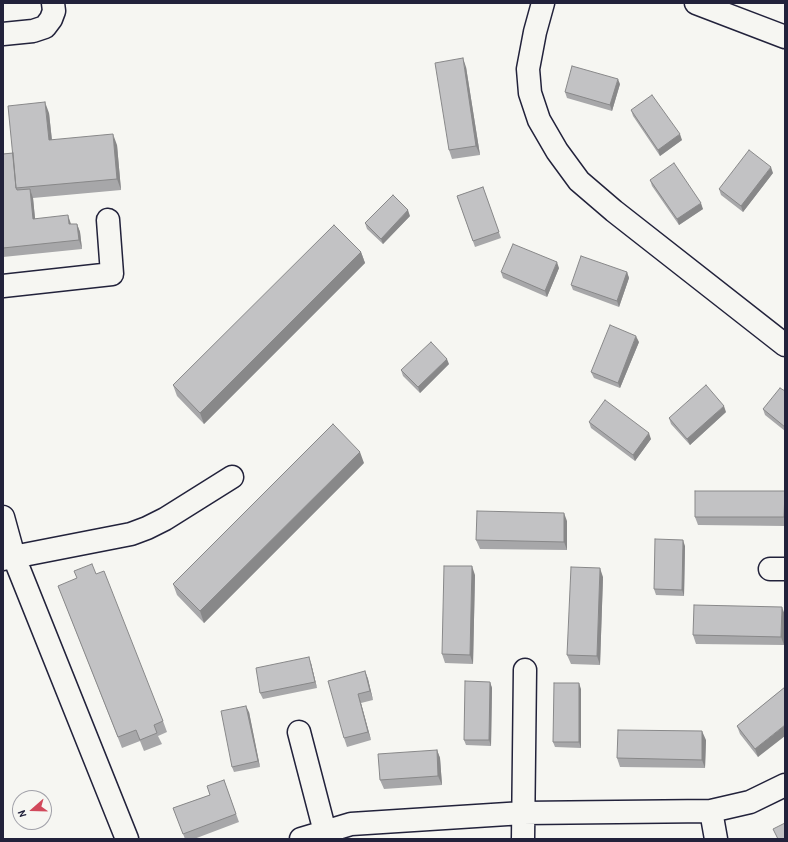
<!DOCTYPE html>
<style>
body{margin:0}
#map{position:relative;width:788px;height:842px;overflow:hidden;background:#f6f6f2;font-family:"Patrick Hand",sans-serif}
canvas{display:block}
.frame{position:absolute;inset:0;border:4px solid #22223b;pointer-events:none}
.north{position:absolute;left:12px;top:790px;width:40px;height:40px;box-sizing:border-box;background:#f6f6f2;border:1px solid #a1a1a9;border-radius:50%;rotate:250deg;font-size:11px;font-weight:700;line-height:16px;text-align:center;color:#22223b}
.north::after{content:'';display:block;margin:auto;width:14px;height:18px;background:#d1495b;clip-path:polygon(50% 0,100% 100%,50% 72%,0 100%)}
</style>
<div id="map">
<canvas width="788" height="842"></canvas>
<div class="frame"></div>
<div class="north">N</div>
</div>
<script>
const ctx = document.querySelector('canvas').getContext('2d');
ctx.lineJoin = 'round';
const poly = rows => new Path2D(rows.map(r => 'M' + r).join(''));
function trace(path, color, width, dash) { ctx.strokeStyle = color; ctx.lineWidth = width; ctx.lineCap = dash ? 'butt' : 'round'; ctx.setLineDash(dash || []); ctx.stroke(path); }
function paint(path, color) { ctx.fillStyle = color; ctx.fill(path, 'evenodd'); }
const minor = poly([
 [543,3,535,32,528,69,530,93,539,120,557,151,579,181,614,211,785,345],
 [3,34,33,31,45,27,51,19,54,11,53,3],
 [3,286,112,274,108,220],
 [3,517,14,557,127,839],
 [3,559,131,534,147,528,165,519,232,477],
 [770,569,785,569],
 [299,732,325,832],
 [711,811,716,839],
 [301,839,351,824,523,813,711,811,750,802,785,785],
 [523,839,525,670]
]);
const major = poly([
 [696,3,785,37]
]);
trace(minor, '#22223b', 25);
trace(major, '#22223b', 25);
trace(minor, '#f6f6f2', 22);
trace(major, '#f6f6f2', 22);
paint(poly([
 [466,67,480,155,452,159,449,150],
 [620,84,612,111,567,98,565,92],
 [631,110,682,140,660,156,633,116],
 [49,113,52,140,117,145,121,190,33,198,35,219,71,224,77,224,80,232,82,249,3,257,3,154,13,153],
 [773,173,743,212,721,195,719,189],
 [650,180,703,209,679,225,652,186],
 [483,187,501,238,475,247,457,196],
 [410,216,383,244,367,229,365,223],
 [361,252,365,263,204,424,177,396,173,385],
 [559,268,547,297,503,278,501,272],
 [627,272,629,278,619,307,573,290,571,285],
 [639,342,620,388,594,378,591,372],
 [449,364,420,393,403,376,401,370],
 [785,391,785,431,765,415,763,409],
 [726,412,690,445,671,424,669,418],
 [589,422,651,439,635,461,591,428],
 [364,463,204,623,177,595,173,584],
 [785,492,785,526,698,525,695,517],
 [567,521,567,550,480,549,476,540],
 [685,546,684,596,656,595,654,589],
 [96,574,163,721,167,732,158,736,162,744,144,751,140,741,122,748,58,586],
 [475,575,473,664,445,663,442,654],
 [603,577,600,665,571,664,567,655],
 [785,615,784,645,696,644,693,635],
 [311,663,317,688,263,699,260,693],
 [365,671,368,679,373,700,361,703,371,740,347,747,344,738],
 [490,682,492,688,491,746,466,745,464,740],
 [785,687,758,757,740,734,737,726],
 [581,689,581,748,555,747,553,742],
 [249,712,260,767,234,772,232,767],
 [706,740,705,768,620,767,617,758],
 [437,750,440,758,442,785,384,789,380,780],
 [224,780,239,822,194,839,185,839,173,808,210,795]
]), '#a7a7a9');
paint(poly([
 [463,58,466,67,480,155,476,146],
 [618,79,620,84,612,111,610,105],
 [45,102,49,113,53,151,49,140],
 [113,134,117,145,121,190,117,179],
 [680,134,682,140,660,156,658,150],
 [771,167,773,173,743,212,741,206],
 [30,189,33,198,36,228,33,219],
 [701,203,703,209,679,225,677,219],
 [408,210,410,216,383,244,381,239],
 [68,215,71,224,72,233,69,224],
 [77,224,80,232,82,249,79,240],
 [361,252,365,263,204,424,200,413],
 [557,262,559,268,547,297,545,291],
 [627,272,629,278,619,307,617,301],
 [636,336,639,342,620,388,618,383],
 [447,359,449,364,420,393,418,387],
 [724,406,726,412,690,445,687,439],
 [649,433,651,439,635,461,633,455],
 [360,452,364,463,204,623,200,611],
 [564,513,567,521,567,550,564,542],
 [683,540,685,546,684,596,682,590],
 [472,566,475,575,473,664,470,655],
 [600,568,603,577,600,665,597,656],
 [782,607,785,615,784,645,781,637],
 [309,657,311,663,317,688,315,682],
 [365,671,368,679,373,700,370,691],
 [490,682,492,688,491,746,489,740],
 [579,683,581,689,581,748,579,742],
 [358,694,361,703,371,740,368,732],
 [246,706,249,712,260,767,258,761],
 [785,725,785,736,758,757,755,749],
 [702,731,706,740,705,768,702,760],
 [437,750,440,758,442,785,438,776]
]), '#888889');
const building = poly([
 [463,58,476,146,449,150,435,63,463,58],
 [572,66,618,79,610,105,565,92,572,66],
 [652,95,680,134,658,150,631,110,652,95],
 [45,102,49,140,113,134,117,179,16,188,8,106,45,102],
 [749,150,771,167,741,206,719,189,749,150],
 [13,153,16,188,17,190,30,189,33,219,68,215,69,224,77,224,79,240,3,248,3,154,13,153],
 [674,163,701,203,677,219,650,180,674,163],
 [483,187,499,232,473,241,457,196,483,187],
 [393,195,408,210,381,239,365,223,393,195],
 [334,225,361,252,200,413,173,385,334,225],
 [513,244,557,262,545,291,501,272,513,244],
 [581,256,627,272,617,301,571,285,581,256],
 [610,325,636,336,618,383,591,372,610,325],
 [431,342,447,359,418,387,401,370,431,342],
 [706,385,724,406,687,439,669,418,706,385],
 [780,388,785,391,785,427,763,409,780,388],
 [605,400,649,433,633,455,589,422,605,400],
 [333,424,360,452,200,611,173,584,333,424],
 [695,491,785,491,784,517,695,517,695,491],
 [477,511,564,513,564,542,476,540,477,511],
 [655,539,683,540,682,590,654,589,655,539],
 [92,564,96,574,104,571,163,721,154,725,157,733,140,740,136,730,118,737,58,586,77,578,74,571,92,564],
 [444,566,472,566,470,655,442,654,444,566],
 [571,567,600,568,597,656,567,655,571,567],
 [694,605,782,607,781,637,693,635,694,605],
 [309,657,315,682,260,693,256,668,309,657],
 [365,671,370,691,358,694,368,732,344,738,328,681,365,671],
 [465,681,490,682,489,740,464,740,465,681],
 [554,683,579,683,579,742,553,742,554,683],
 [785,687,785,725,755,749,737,726,785,687],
 [246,706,258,761,232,767,221,711,246,706],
 [618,730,702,731,702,760,617,758,618,730],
 [437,750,438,776,380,780,378,754,437,750],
 [224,780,236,814,183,834,173,808,210,795,207,786,224,780],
 [785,823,785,839,778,839,773,829,785,823]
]);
paint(building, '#c2c2c4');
trace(building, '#888889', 1);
</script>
